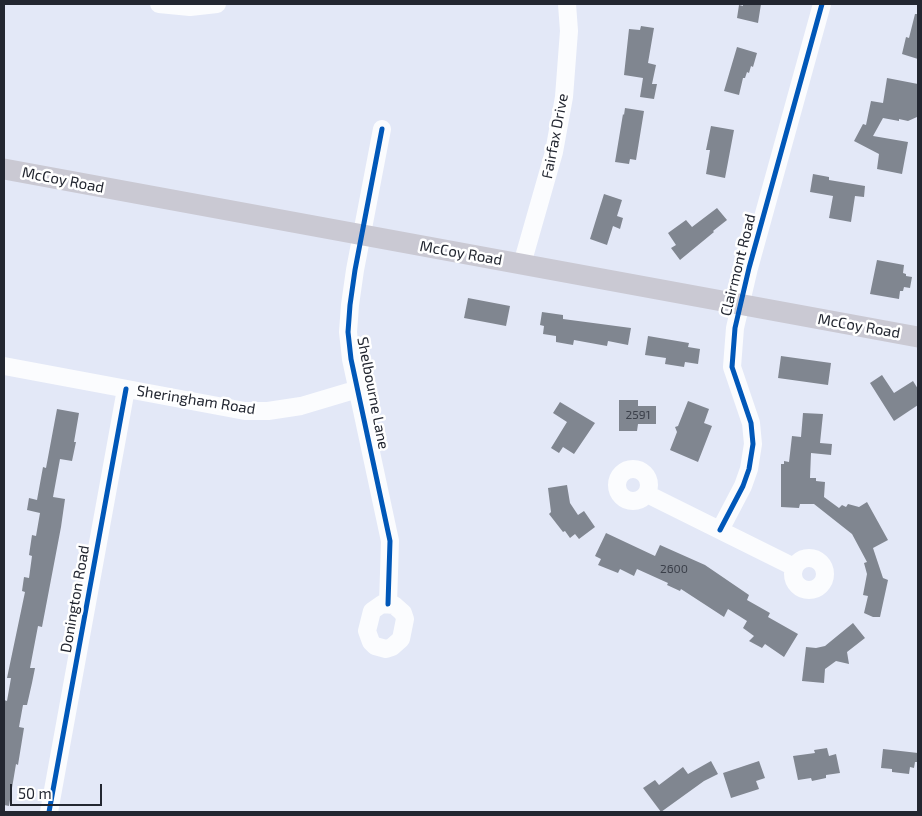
<!DOCTYPE html>
<style>
body{margin:0}
#map{position:relative;width:922px;height:816px;overflow:hidden;background:#e3e8f7;font-family:"Exo 2",sans-serif}
canvas{display:block}
.frame{position:absolute;inset:0;border:5px solid #232731;pointer-events:none}
.scale{position:absolute;left:10px;top:784px;width:92px;height:22px;box-sizing:border-box;border:2px solid #232731;border-top:0;padding-left:6px;font-size:15px;line-height:18px;white-space:nowrap;color:#232731;-webkit-text-stroke:4px #fff;paint-order:stroke}
</style>
<div id="map">
<canvas width="922" height="816"></canvas>
<div class="frame"></div>
<div class="scale">50 m</div>
</div>
<script>
const ctx = document.querySelector('canvas').getContext('2d');
ctx.lineJoin = 'round';
function paint(path, color) { ctx.fillStyle = color; ctx.fill(path, 'evenodd'); }
const poly = rows => new Path2D(rows.map(r => 'M' + r).join(''));
function trace(path, color, width, dash) { ctx.strokeStyle = color; ctx.lineWidth = width; ctx.lineCap = dash ? 'butt' : 'round'; ctx.setLineDash(dash || []); ctx.stroke(path); }
function drawText(font, color, halo, rows, align = 'center') {
  ctx.font = font + ' "Exo 2",sans-serif'; ctx.lineWidth = 5; ctx.setLineDash([]); ctx.textBaseline = 'middle'; ctx.strokeStyle = halo; ctx.fillStyle = color; for (const [text, x, y, turn = 0] of rows) {
    ctx.save(); ctx.translate(x, y); ctx.rotate((+turn || 0) * Math.PI / 180); ctx.textAlign = isNaN(turn) ? turn : align; if (halo) ctx.strokeText(text, 0, 0); ctx.fillText(text, 0, 0); ctx.restore();
  }
}
paint(poly([
 [743,4,761,4,758,23,737,18,739,5,743,6],
 [915,14,918,14,918,59,902,54,906,37,909,38],
 [641,26,654,28,648,63,656,65,652,84,657,84,654,99,640,97,643,78,624,75,629,29,640,30],
 [737,47,757,53,753,67,751,66,749,73,747,72,745,78,743,78,739,95,724,91],
 [887,78,918,84,917,117,908,121,899,119,899,121,883,118,873,136,908,142,902,174,877,169,879,154,854,141,863,124,866,125,871,101,883,103],
 [625,108,644,111,636,160,630,159,629,164,615,162,623,114,624,115],
 [711,126,734,130,725,178,706,174,710,150,706,150],
 [813,174,829,177,829,180,865,186,864,197,855,196,851,222,829,218,833,196,810,192],
 [604,194,622,200,617,216,623,218,620,229,613,226,607,245,590,239],
 [717,208,727,220,713,231,714,232,680,260,671,248,676,245,668,233,686,220,692,227],
 [877,260,904,265,903,273,906,274,906,276,912,277,910,288,904,287,903,291,900,291,899,299,870,294],
 [468,298,510,306,506,326,464,318],
 [542,312,563,315,563,319,631,328,628,345,608,341,607,346,574,340,573,345,556,342,556,336,543,334,544,326,540,325],
 [648,336,689,343,688,347,700,349,698,364,685,362,684,367,665,364,666,358,645,355],
 [781,356,831,363,828,385,778,378],
 [882,375,894,393,913,381,918,389,918,405,894,421,870,383],
 [619,400,638,400,638,406,656,406,656,424,638,424,637,431,619,431],
 [688,401,709,409,704,423,712,426,698,462,670,450,677,432,675,427,678,426],
 [560,402,595,423,574,454,563,447,559,453,551,448,567,422,553,413],
 [57,409,79,413,74,442,76,442,72,461,60,459,53,497,65,499,61,527,42,627,38,626,30,668,35,668,32,683,27,705,23,705,19,727,24,728,18,765,16,764,9,806,4,805,4,700,7,701,11,678,7,678,25,592,22,591,24,577,29,578,32,556,29,555,32,535,36,536,40,513,27,510,29,498,37,500,43,467,46,468],
 [803,413,823,414,820,443,832,444,831,455,811,453,810,478,816,478,816,481,825,482,824,497,839,508,842,505,846,507,848,504,859,507,867,502,888,540,873,548,883,578,888,580,880,617,873,617,864,613,868,596,863,595,867,574,864,563,867,562,852,534,814,504,800,504,799,508,781,507,781,464,784,464,784,461,789,462,792,436,801,437],
 [567,485,570,503,578,515,584,511,595,527,579,539,575,534,570,538,565,531,563,532,549,514,551,512,548,488],
 [606,533,655,556,660,545,705,565,749,595,747,600,770,613,768,617,798,634,784,657,765,644,762,648,749,641,754,636,743,628,747,621,728,609,724,617,681,589,680,591,667,585,668,583,637,569,634,576,620,569,618,573,598,565,601,559,595,556],
 [853,623,865,638,847,652,849,664,836,661,825,669,824,683,802,681,806,647,816,648,825,646],
 [827,748,829,756,836,754,840,773,826,775,826,778,812,781,811,778,798,780,793,756,815,753,814,750],
 [883,749,918,753,918,762,915,762,914,768,910,767,909,774,892,772,892,769,881,768],
 [711,761,718,774,704,781,661,812,643,788,655,780,659,785,683,767,688,774],
 [759,761,765,778,756,781,759,789,731,798,723,773]
]), '#808690');
trace(poly([
 [159,4,190,7,217,4],
 [382,129,355,270,350,305,348,332,351,359,390,541,388,604],
 [522,264,554,152,564,97,569,31,567,4],
 [4,366,245,411,268,411,301,406,358,389],
 '617 485a16 16 0 1 1 32 0a16 16 0 1 1-32 0Z',
 [647,494,794,567],
 [720,530,743,486,749,469,753,444,751,423,732,367,735,328,749,268,822,4],
 '793 574a16 16 0 1 1 32 0a16 16 0 1 1-32 0Z',
 [382,604,394,605,403,613,405,619,401,639,392,647,386,649,375,646,371,642,367,631,372,611,382,604],
 [49,812,126,389]
]), '#fbfcfe', 18);
trace(poly([
 [4,169,918,337]
]), '#cac9d3', 21);
trace(poly([
 [382,129,355,270,350,305,348,332,351,359,390,541,388,604],
 [720,530,743,486,749,469,753,444,751,423,732,367,735,328,749,268,822,4],
 [49,812,126,389]
]), '#0057b8', 5);
drawText('12px', '#3a3f49', null, [
 ["2591",638,415],
 ["2600",674,569]
]);
drawText('15px', '#232731', '#fff', [
 ["Fairfax Drive",555,136,-79],
 ["McCoy Road",63,180,11],
 ["McCoy Road",461,253,10],
 ["Clairmont Road",738,265,-76],
 ["McCoy Road",859,326,10],
 ["Shelbourne Lane",373,393,79],
 ["Sheringham Road",196,400,9],
 ["Donington Road",75,599,-80]
]);
</script>
